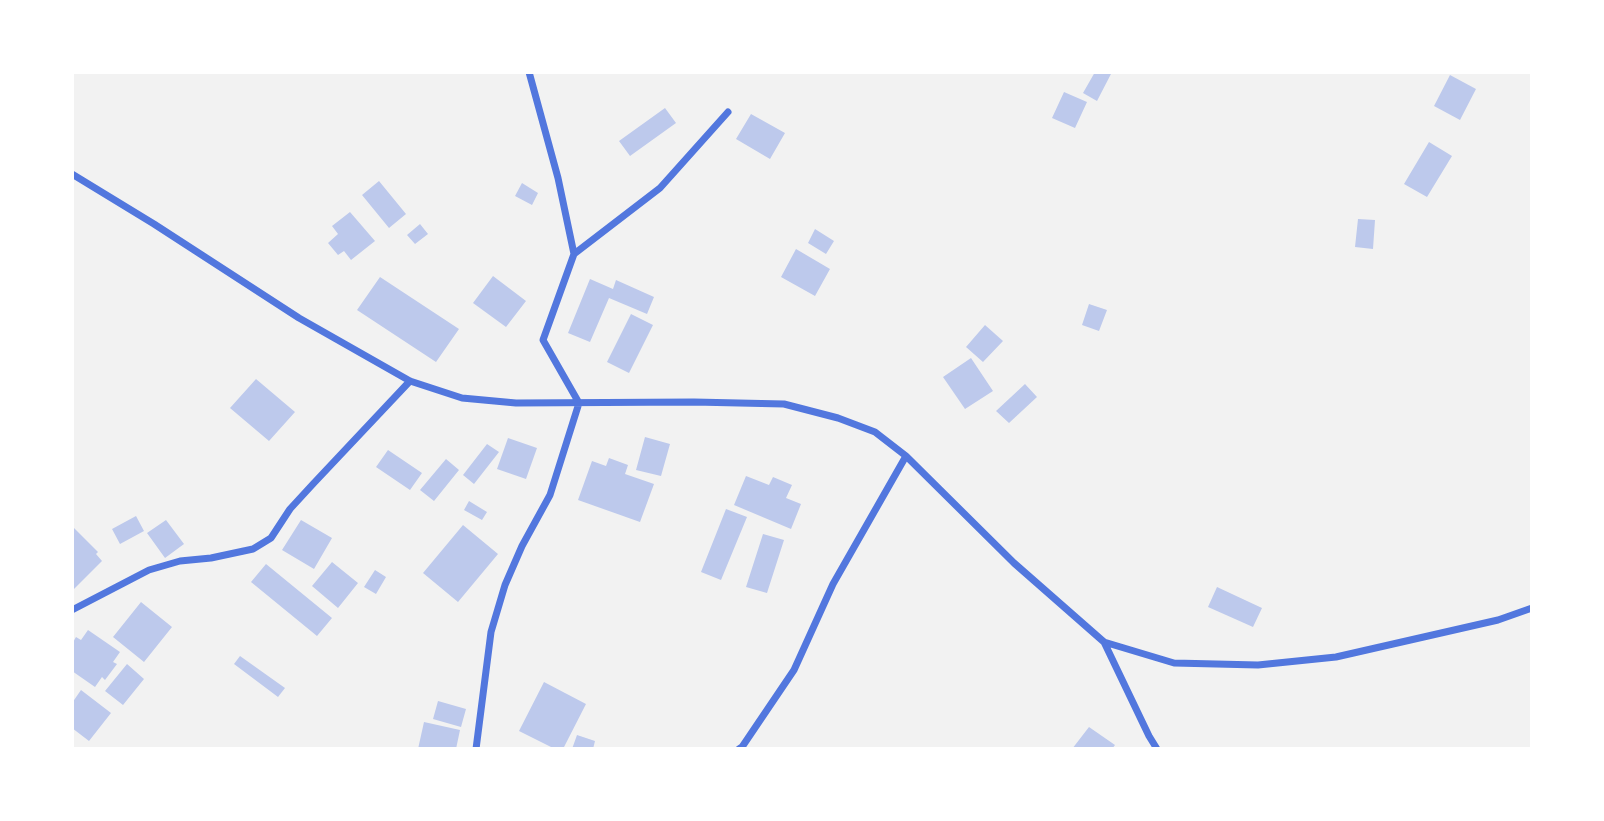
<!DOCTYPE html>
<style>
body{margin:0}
#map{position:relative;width:1604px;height:821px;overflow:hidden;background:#f2f2f2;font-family:"PT Sans Narrow",sans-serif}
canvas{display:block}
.frame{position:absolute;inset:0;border:74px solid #fff;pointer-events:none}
</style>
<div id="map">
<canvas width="1604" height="821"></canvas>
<div class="frame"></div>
</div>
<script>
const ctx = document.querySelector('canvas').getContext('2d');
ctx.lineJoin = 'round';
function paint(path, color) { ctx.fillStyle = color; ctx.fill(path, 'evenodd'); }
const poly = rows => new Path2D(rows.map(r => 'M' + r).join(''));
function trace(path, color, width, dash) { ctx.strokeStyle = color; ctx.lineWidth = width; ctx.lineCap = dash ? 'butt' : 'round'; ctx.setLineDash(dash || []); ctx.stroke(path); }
paint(poly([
 [1095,72,1112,72,1097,101,1083,93],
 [1450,75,1476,89,1460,120,1434,106],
 [1064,92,1087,102,1075,128,1052,118],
 [665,108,676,123,630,156,619,141],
 [751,114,785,133,770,159,736,139],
 [1429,142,1452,156,1427,197,1404,184],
 [379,181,406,214,389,228,362,195],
 [522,183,538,193,532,205,515,196],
 [350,212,375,241,351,260,344,251,338,255,328,243,338,234,332,226],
 [1358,219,1375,220,1373,249,1355,247],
 [420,224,428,234,415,244,407,235],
 [815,229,834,241,826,254,808,243],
 [796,249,830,269,815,296,781,277],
 [493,276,526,301,506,327,473,303],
 [380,277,459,329,436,362,357,310],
 [590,279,613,289,616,280,654,297,647,314,609,298,590,342,568,333],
 [1089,304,1107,310,1099,331,1082,325],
 [631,314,653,325,629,373,607,362],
 [985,325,1003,341,983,362,966,347],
 [971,358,993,391,965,409,943,377],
 [256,379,295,412,269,441,230,408],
 [1025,384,1037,397,1009,423,996,411],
 [645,437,670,444,661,476,636,470],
 [508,438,537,448,526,479,497,469],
 [487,444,499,452,474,484,463,475],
 [388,450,422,473,410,490,376,467],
 [609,458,628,465,625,474,654,484,640,522,578,500,592,461,606,466],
 [446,459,459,470,434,501,420,490],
 [746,476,769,485,773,477,792,485,786,498,801,504,791,529,734,505],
 [469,501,487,512,482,520,464,510],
 [726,509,747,517,721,580,701,572],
 [136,516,144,531,120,544,112,529],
 [166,520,184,544,165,558,147,533],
 [301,520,332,538,314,569,282,550],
 [463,525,498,554,458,602,423,573],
 [72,526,98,552,96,554,102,561,72,591],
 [763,534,784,540,767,593,746,587],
 [332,562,358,583,338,608,312,586],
 [266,564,332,618,317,636,251,582],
 [375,570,386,577,376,594,364,587],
 [1217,587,1262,608,1253,627,1208,607],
 [141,602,172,627,144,662,113,637],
 [88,630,120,652,113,662,117,664,105,680,102,677,95,687,72,671,72,644,76,637,81,640],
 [240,656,285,688,278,697,234,664],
 [127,664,144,679,123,705,105,691],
 [544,682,586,704,563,749,555,749,519,731],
 [81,690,111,713,89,741,72,728,72,703],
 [438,701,466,709,461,727,433,719],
 [424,722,460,730,456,749,418,749],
 [1089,727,1115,745,1112,749,1072,749],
 [577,735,595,741,593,749,572,749]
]), '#bdc9ec');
trace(poly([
 [72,174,154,224,299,318,410,381,462,398,516,403,694,402,784,404,838,418,875,432,906,456,1014,563,1104,642,1174,663,1258,665,1336,657,1498,620,1532,608],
 [574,254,660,188,728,112],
 [72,610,149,570,180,561,211,558,253,549,271,538,290,509,313,484,410,381],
 [1104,642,1149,736,1157,749],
 [476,749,491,632,505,585,522,546,550,495,579,403,543,340,574,254,558,178,529,72],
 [739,749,742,747,794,670,833,584,906,456]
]), '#5277de', 7);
</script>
